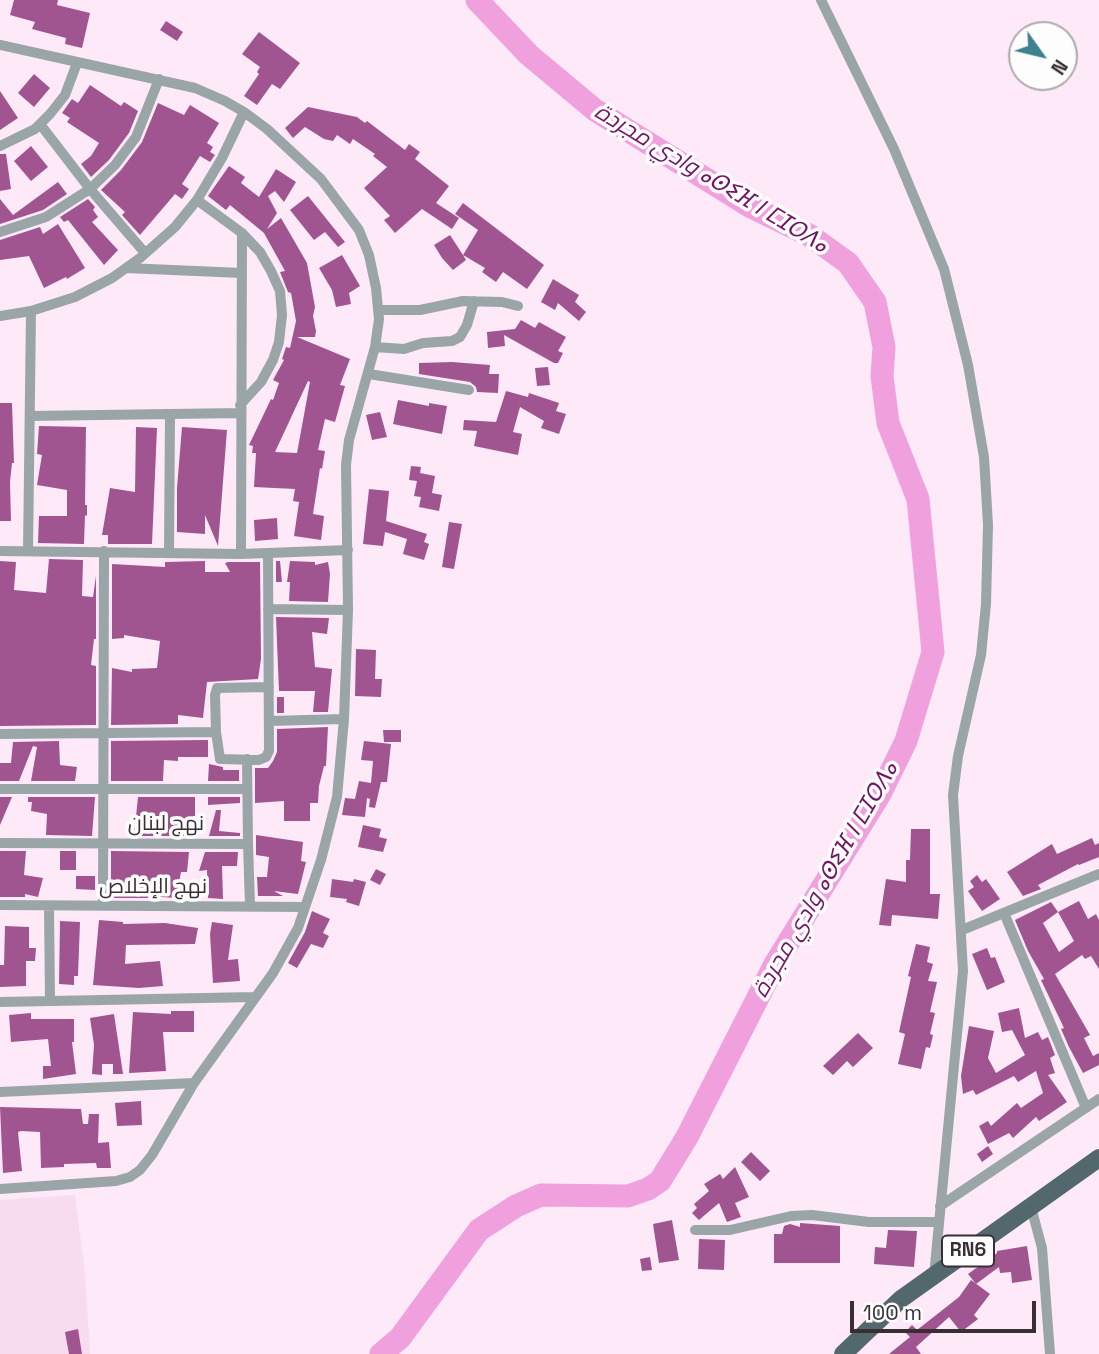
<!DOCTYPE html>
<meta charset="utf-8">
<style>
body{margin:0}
#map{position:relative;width:1099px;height:1354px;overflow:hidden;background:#fee9f8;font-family:"Space Grotesk",sans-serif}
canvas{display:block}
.north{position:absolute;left:1008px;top:21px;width:70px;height:70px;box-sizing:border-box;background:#fdfdfd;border:2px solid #aeabad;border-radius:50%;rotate:124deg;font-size:19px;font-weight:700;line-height:28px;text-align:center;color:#382f35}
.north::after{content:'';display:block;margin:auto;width:24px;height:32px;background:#3d838f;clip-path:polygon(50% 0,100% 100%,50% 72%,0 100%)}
.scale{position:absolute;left:850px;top:1301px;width:186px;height:32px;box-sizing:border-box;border:4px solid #382f35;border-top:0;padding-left:9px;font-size:21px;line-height:24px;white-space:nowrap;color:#382f35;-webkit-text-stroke:5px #fdfdfd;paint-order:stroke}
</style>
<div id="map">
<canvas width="1099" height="1354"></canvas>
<div class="north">N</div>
<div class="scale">100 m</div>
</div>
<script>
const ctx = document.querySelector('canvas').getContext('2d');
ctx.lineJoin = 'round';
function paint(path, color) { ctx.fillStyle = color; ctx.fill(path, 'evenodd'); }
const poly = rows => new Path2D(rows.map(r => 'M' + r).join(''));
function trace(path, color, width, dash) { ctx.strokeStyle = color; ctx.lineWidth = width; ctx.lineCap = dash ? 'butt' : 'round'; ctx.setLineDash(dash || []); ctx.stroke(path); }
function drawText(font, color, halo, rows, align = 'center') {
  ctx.font = font + ' "Space Grotesk",Cairo,"Noto Sans Tifinagh",sans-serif'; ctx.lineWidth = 7; ctx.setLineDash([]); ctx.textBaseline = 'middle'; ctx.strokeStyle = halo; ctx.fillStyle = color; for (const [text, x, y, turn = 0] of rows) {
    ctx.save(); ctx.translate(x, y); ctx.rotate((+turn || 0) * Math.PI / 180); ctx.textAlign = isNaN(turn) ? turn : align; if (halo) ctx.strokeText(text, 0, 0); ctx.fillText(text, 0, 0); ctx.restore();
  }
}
paint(poly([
 [75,1195,85,1274,90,1354,0,1354,0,1200]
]), '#f7dbef');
trace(poly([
 [381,1354,400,1338,479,1230,516,1206,541,1195,628,1196,648,1189,660,1181,687,1137,775,964,880,794,906,741,933,652,918,499,888,423,882,376,884,347,875,302,848,263,809,235,751,207,595,110,529,55,477,0]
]), '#f1a0de', 23);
paint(poly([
 [14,0,58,0,57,5,90,13,82,48,65,44,66,38,32,29,35,22,10,15],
 [166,21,183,32,177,41,160,30],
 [259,32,300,63,280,89,272,84,257,105,244,96,259,74,257,72,260,67,242,54],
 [34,74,50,88,34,107,18,93],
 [90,85,121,106,124,102,138,111,129,133,109,160,91,177,81,164,91,156,99,143,67,122,70,118,62,113,72,99,78,103],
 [0,91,18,118,0,130],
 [158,103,184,115,190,105,219,123,207,143,213,147,210,152,215,155,210,162,200,156,182,184,189,189,182,199,175,194,140,235,122,215,125,212,101,190,121,170,142,142],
 [308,107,357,117,365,123,367,121,405,150,409,144,420,152,415,159,449,186,436,203,459,218,452,229,422,209,395,233,384,220,390,216,364,188,387,167,373,156,375,154,353,139,350,144,337,135,333,141,324,139,305,127,293,138,285,128],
 [31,146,48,167,31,181,14,161],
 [0,154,6,154,11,189,0,191],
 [229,166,245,177,241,183,259,197,276,169,296,182,284,202,275,191,268,196,277,213,267,229,281,218,307,263,315,307,313,316,316,331,315,337,297,337,350,359,340,385,345,386,335,422,325,419,318,450,325,451,322,469,320,468,313,514,324,516,321,540,294,536,299,502,293,501,295,489,254,487,256,453,252,453,253,446,249,445,271,399,273,400,279,383,273,380,284,360,282,359,286,347,290,348,296,321,291,293,288,292,280,272,285,271,264,233,230,205,226,210,208,196],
 [308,381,310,382,297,453,275,452],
 [58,182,67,194,43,210,0,224,0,199,13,215],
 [308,196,345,242,338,247,325,232,314,240,290,210],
 [88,199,95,207,93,210,98,217,92,222,118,250,104,265,68,220,64,222,60,217],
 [463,203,544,265,527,289,503,272,496,282,482,272,485,268,463,255,466,260,453,270,442,258,434,245,450,235,463,255,478,230,455,214],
 [58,224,85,268,67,279,66,277,44,288,29,256,0,260,0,240,40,227,43,234],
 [342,255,360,286,349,293,351,304,336,307,332,290,319,268],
 [553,279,579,295,575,302,586,312,579,321,558,303,555,310,541,302],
 [521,320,535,328,539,322,566,337,558,351,563,353,558,363,554,363,504,335,505,346,488,348,487,332,515,329],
 [452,362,490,365,489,374,499,374,498,393,477,392,476,387,470,382,419,374,419,363],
 [548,367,550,385,537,386,535,368],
 [506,391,528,397,529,393,559,403,556,411,566,414,559,434,541,428,544,421,520,407,513,432,522,434,518,455,474,446,477,431,463,430,464,420,496,422],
 [398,400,429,406,429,403,447,406,442,434,393,424],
 [0,403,12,403,14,463,12,463,10,482,11,521,0,521],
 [380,412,387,437,372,440,366,415],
 [39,426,86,427,85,505,87,505,87,516,85,515,84,544,38,543,39,516,67,516,67,490,37,485,42,455,37,454],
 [136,427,157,428,152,544,108,544,108,535,102,535,110,488,135,492],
 [182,427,227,430,218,546,205,515,205,534,177,532,177,488],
 [411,466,421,467,420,473,435,476,432,493,442,495,439,511,419,507,421,497,414,496,417,481,409,480],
 [369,489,389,491,386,521,427,534,424,542,429,544,424,560,403,554,407,539,385,532,383,546,363,544],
 [277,518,278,539,255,541,254,520],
 [449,522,462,524,454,569,442,567],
 [49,559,83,560,82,596,93,597,96,576,96,639,94,639,91,665,96,666,96,725,0,726,0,561,16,562,14,590,46,593],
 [205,561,205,572,230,572,225,563,228,562,260,562,261,659,258,679,207,682,203,718,178,715,178,724,111,725,112,668,132,672,132,669,157,668,160,641,124,635,124,638,112,639,112,564,165,567,165,562],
 [276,561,280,561,282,582,276,582],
 [290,561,315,562,315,565,328,562,330,574,328,602,289,601,290,582,287,582],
 [276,617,329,618,327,634,312,632,315,667,332,669,328,712,313,712,315,691,279,691],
 [356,649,376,650,375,679,382,679,381,697,355,696],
 [277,697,284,697,284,713,277,713],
 [328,727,326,766,324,766,319,786,318,803,310,803,310,821,284,821,284,801,255,803,255,768,268,768,273,761,277,752,277,729],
 [383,730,401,730,401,742,384,742],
 [208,740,208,757,178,757,178,761,164,760,163,781,111,781,111,741],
 [59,741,60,765,77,767,75,781,31,781,37,747,33,746,19,781,0,781,0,763,11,763,13,742],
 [364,741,391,744,387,782,381,782,375,808,369,807,370,799,367,798,365,817,342,815,345,798,355,799,359,781,371,783,373,761,361,760],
 [209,764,223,767,223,770,239,770,239,781,208,781],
 [0,797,12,797,0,825],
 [28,797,95,797,92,836,46,835,47,814,31,811,32,802,28,802],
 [138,797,195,797,195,816,193,816,191,836,134,836],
 [208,797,240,797,240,803,208,805],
 [216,810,221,810,219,831,240,833,240,836,209,836],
 [363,825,381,829,379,837,387,839,383,852,358,847],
 [911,829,930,829,930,894,940,894,938,919,892,915,891,926,879,925,886,879,906,882,906,860,910,860],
 [256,835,303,842,301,861,306,862,298,894,274,891,283,896,258,896,257,877,267,877,269,857,256,855],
 [1092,838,1095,845,1099,843,1099,857,1079,865,1078,864,1038,885,1041,889,1023,896,1007,872,1052,844,1057,854],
 [0,851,26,851,24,875,43,878,38,897,25,894,25,897,0,897],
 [60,851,76,851,76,870,60,870],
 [111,851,189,852,187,872,181,872,176,898,148,896,148,898,111,898],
 [205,852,238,852,237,866,222,866,223,899,208,898,207,870,199,871],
 [376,869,386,874,380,885,370,880],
 [977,875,982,882,986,879,1000,899,982,911,968,891,974,887,970,881],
 [76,876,95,876,95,890,76,889],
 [332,879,353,882,354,879,366,882,359,906,346,902,347,899,330,897],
 [1079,901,1088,919,1096,914,1099,920,1099,969,1091,956,1085,959,1082,955,1055,974,1090,1035,1084,1038,1093,1056,1099,1053,1099,1065,1083,1073,1069,1047,1061,1029,1064,1028,1041,980,1044,979,1028,951,1015,920,1051,902,1058,912,1043,923,1059,952,1074,941,1058,912],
 [312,911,330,919,323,933,329,936,323,948,311,944,297,968,288,963,305,932],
 [99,920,123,922,123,924,165,923,198,928,195,944,126,945,125,964,160,961,163,986,139,988,93,985],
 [60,921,80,922,78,976,74,976,74,985,59,984],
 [212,922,233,925,228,960,238,959,240,981,213,983,210,934],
 [5,926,29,927,29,948,36,948,35,961,26,961,26,986,0,987,0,965,4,965],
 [916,944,930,947,927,962,933,964,928,981,937,982,930,1012,935,1013,930,1034,933,1035,930,1048,926,1047,921,1069,898,1064,905,1034,899,1032,911,977,908,976],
 [987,948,991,958,995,957,1005,982,987,990,972,954],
 [1019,1008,1025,1038,1038,1032,1042,1040,1048,1037,1055,1055,1050,1058,1055,1073,1048,1075,1067,1102,1039,1121,1036,1117,1013,1138,1009,1133,988,1144,979,1126,988,1121,991,1126,1017,1103,1021,1108,1043,1093,1036,1071,1018,1082,1014,1076,976,1095,973,1090,963,1094,961,1076,969,1026,994,1031,988,1058,996,1073,1025,1055,1012,1030,1002,1032,998,1013],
 [171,1011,194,1011,194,1032,163,1032,166,1071,129,1073,133,1012,171,1014],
 [31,1013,31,1019,74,1019,74,1042,72,1042,76,1074,43,1079,43,1066,51,1066,48,1039,11,1042,9,1015],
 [114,1014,123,1074,113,1074,113,1064,102,1064,102,1075,92,1074,94,1045,90,1018],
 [858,1033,873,1048,853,1067,847,1061,833,1075,823,1066],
 [141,1101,142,1125,117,1126,115,1103],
 [0,1107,81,1109,83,1124,88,1124,89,1114,99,1114,98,1143,109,1142,111,1168,97,1168,96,1163,64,1164,64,1167,41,1168,40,1132,21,1131,18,1132,22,1171,3,1173],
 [988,1146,993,1154,982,1162,977,1154],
 [751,1152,770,1171,760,1181,741,1162],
 [735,1167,749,1197,735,1203,741,1217,727,1222,719,1203,699,1220,692,1213,697,1208,694,1204,709,1191,704,1184,720,1174,723,1179],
 [672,1220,679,1260,659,1263,653,1224],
 [800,1223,840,1226,840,1263,774,1263,774,1234,782,1234,784,1226,790,1224,800,1227],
 [888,1230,917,1231,914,1267,874,1264,875,1247,886,1248],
 [699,1239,725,1240,724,1270,698,1269],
 [1027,1246,1032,1280,1012,1283,1011,1272,1000,1273,999,1267,976,1284,968,1274,997,1253,997,1251],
 [650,1257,652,1270,642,1271,640,1259],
 [971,1280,990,1294,974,1315,978,1319,961,1332,949,1317,916,1347,921,1354,889,1354,910,1337,905,1332,912,1325,917,1330,959,1297],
 [78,1329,82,1354,69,1354,65,1332]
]), '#a05590');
trace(poly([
 [821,0,894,149,944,269,968,365,984,457,988,525,986,604,981,655,958,756,953,795,963,971,934,1276],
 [0,45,195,88,225,101,244,112,267,129,321,179,359,230,369,255,376,288,379,319,375,347,349,440,346,465,348,610,344,719,337,797,321,860,298,928,273,973,194,1083,152,1155,140,1170,130,1177,116,1181,0,1189],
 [40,124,90,189,145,253],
 [0,146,35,129,50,114,65,95,77,63],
 [197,200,242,233,260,252,271,271,280,291,282,315,279,342,273,360,261,382,240,405],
 [0,232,46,217,90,189,115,165,136,137,159,79],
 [126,268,242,273],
 [378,310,420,310,463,301,502,302,518,306],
 [0,316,31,311,75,297,112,278,140,258,175,227,197,200,222,158,244,112],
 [375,347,404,349,423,343,452,341,460,337,467,325,474,301],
 [369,374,469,390],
 [30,416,240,413],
 [0,551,241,554,348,550],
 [28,551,31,311],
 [169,552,170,414],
 [268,553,269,751,266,757,259,760,220,759,216,732,215,695,217,688,269,687],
 [241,554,242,233],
 [268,609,348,610],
 [269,721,344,719],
 [0,734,216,732],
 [0,789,247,789],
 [0,843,248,844,247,759],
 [248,844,250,906],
 [0,905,305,907],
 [103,905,104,551],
 [49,906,50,1001],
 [1004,913,1086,1108],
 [962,930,1099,874],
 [0,1002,255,997],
 [0,1092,194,1083],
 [940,1206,1099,1099],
 [1031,1207,1042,1248,1050,1354],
 [695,1230,730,1230,791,1216,812,1215,869,1222,939,1222]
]), '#99a5a7', 10);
trace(poly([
 [843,1354,901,1299,1099,1158]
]), '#52686c', 18);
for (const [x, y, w] of [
 [968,1251,52]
]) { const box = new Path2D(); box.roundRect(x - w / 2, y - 15.5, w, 31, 5); ctx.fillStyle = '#fdfdfd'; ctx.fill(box); trace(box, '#382f35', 2); }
drawText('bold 19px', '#382f35', null, [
 ["RN6",968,1251]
]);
drawText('21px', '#382f35', '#fdfdfd', [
 ["نهج لبنان",166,824],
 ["نهج الإخلاص",153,887]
]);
drawText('italic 23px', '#731464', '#fdfdfd', [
 ["وادي مجردة ⴰⵙⵉⴼ ⵏ ⵎⵊⵔⴷⴰ",711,179,31],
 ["وادي مجردة ⴰⵙⵉⴼ ⵏ ⵎⵊⵔⴷⴰ",826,880,-60]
]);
</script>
